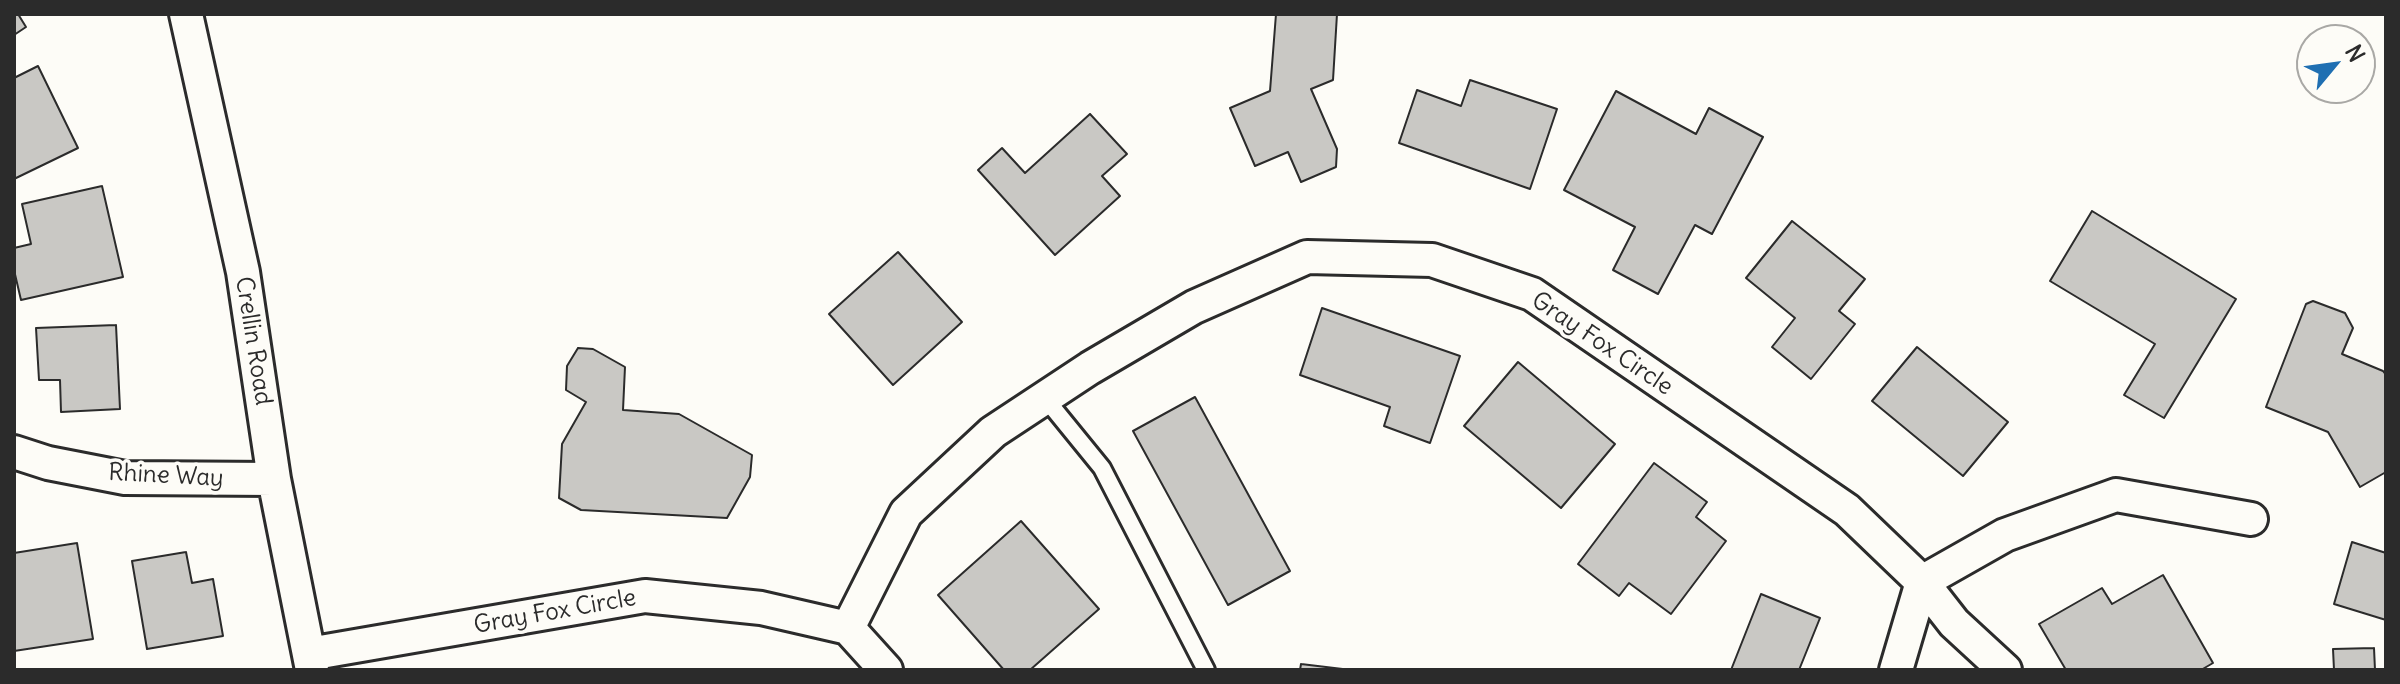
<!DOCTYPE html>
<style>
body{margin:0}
#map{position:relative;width:2400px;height:684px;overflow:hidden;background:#fdfcf7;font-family:Delius,sans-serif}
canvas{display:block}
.frame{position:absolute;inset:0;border:16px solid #2b2b2b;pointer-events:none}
.north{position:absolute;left:2296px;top:24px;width:80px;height:80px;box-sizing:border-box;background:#fdfcf7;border:2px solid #a9a8a5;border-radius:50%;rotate:61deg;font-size:22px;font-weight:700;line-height:32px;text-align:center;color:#2b2b2b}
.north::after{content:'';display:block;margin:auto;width:28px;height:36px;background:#1f6fb2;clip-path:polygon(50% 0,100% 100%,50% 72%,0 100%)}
</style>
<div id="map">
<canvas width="2400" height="684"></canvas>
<div class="frame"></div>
<div class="north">N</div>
</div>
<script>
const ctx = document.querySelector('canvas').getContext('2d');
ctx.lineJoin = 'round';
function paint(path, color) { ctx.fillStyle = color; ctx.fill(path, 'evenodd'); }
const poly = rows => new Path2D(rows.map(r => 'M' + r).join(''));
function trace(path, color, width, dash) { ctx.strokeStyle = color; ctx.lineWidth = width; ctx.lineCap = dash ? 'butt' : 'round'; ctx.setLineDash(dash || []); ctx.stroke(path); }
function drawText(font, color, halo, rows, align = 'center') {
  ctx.font = font + ' Delius,sans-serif'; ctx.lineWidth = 7; ctx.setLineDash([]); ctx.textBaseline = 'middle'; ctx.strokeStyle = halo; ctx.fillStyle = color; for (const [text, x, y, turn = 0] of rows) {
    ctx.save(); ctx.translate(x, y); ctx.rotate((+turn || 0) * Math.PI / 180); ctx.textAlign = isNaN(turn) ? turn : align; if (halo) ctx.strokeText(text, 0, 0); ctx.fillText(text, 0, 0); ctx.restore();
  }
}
const building = poly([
 [14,14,18,14,26,27,14,35,14,14],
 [1276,14,1337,14,1333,80,1311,89,1337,149,1336,167,1301,182,1288,152,1255,166,1230,108,1270,91,1276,14],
 [38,66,78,148,14,179,14,78,38,66],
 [1470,80,1557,109,1530,189,1399,143,1417,90,1461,106,1470,80],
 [1616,91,1696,134,1709,108,1763,137,1712,234,1695,225,1658,294,1613,270,1635,227,1564,190,1616,91],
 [1090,114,1127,154,1102,176,1120,196,1055,255,978,170,1002,148,1025,173,1090,114],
 [102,186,123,277,21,300,14,270,14,248,31,244,22,204,102,186],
 [2092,211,2236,299,2164,418,2124,395,2155,344,2050,281,2092,211],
 [1792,221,1865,279,1839,311,1855,324,1811,379,1772,347,1795,318,1746,278,1792,221],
 [898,252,962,322,893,385,829,314,898,252],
 [2313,301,2345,313,2353,328,2342,354,2383,371,2386,375,2386,472,2360,487,2328,432,2266,407,2306,304,2313,301],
 [1322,308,1460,356,1430,443,1384,426,1390,407,1300,375,1322,308],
 [116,325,120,409,61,412,60,380,39,380,36,328,116,325],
 [1917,347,2008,422,1963,476,1872,401,1917,347],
 [578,348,593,349,625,367,623,410,679,414,752,455,750,477,727,518,581,510,559,498,562,444,586,402,566,390,567,366,578,348],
 [1518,362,1615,444,1561,508,1464,426,1518,362],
 [1195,397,1290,571,1228,605,1133,431,1195,397],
 [1654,463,1707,502,1696,517,1726,541,1671,614,1629,583,1619,596,1578,564,1654,463],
 [1021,521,1099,609,1030,670,1004,670,938,595,1021,521],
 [2352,542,2386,553,2386,620,2334,604,2352,542],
 [77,543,93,639,14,651,14,553,77,543],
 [186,552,192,583,213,579,223,636,147,649,132,561,186,552],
 [2163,575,2213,663,2201,670,2066,670,2039,624,2102,588,2112,604,2163,575],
 [1761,594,1820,618,1799,670,1731,670,1761,594],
 [2374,648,2375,670,2334,670,2333,649,2374,648],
 [1301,664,1351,670,1300,670,1301,664]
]);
paint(building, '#c9c8c4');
trace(building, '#2b2b2b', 2);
const lane = poly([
 [1045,398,1102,468,1206,670]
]);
const street = poly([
 [186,14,243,272,274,479,312,670],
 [14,452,48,463,125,478,274,479],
 [848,628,906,513,993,432,1090,368,1194,307,1307,257,1432,260,1532,294,1847,510,1922,582,1896,670],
 [309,654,645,596,761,608,848,628,886,670],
 [2005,670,1954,623,1922,582,2005,535,2116,495,2251,519]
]);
trace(lane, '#2b2b2b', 22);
trace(street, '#2b2b2b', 38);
trace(lane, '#fdfcf7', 16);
trace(street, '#fdfcf7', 32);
drawText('24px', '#2b2b2b', '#fdfcf7', [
 ["Crellin Road",253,341,81],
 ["Gray Fox Circle",1602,344,34],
 ["Rhine Way",166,476,3],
 ["Gray Fox Circle",555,612,-10]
]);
</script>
